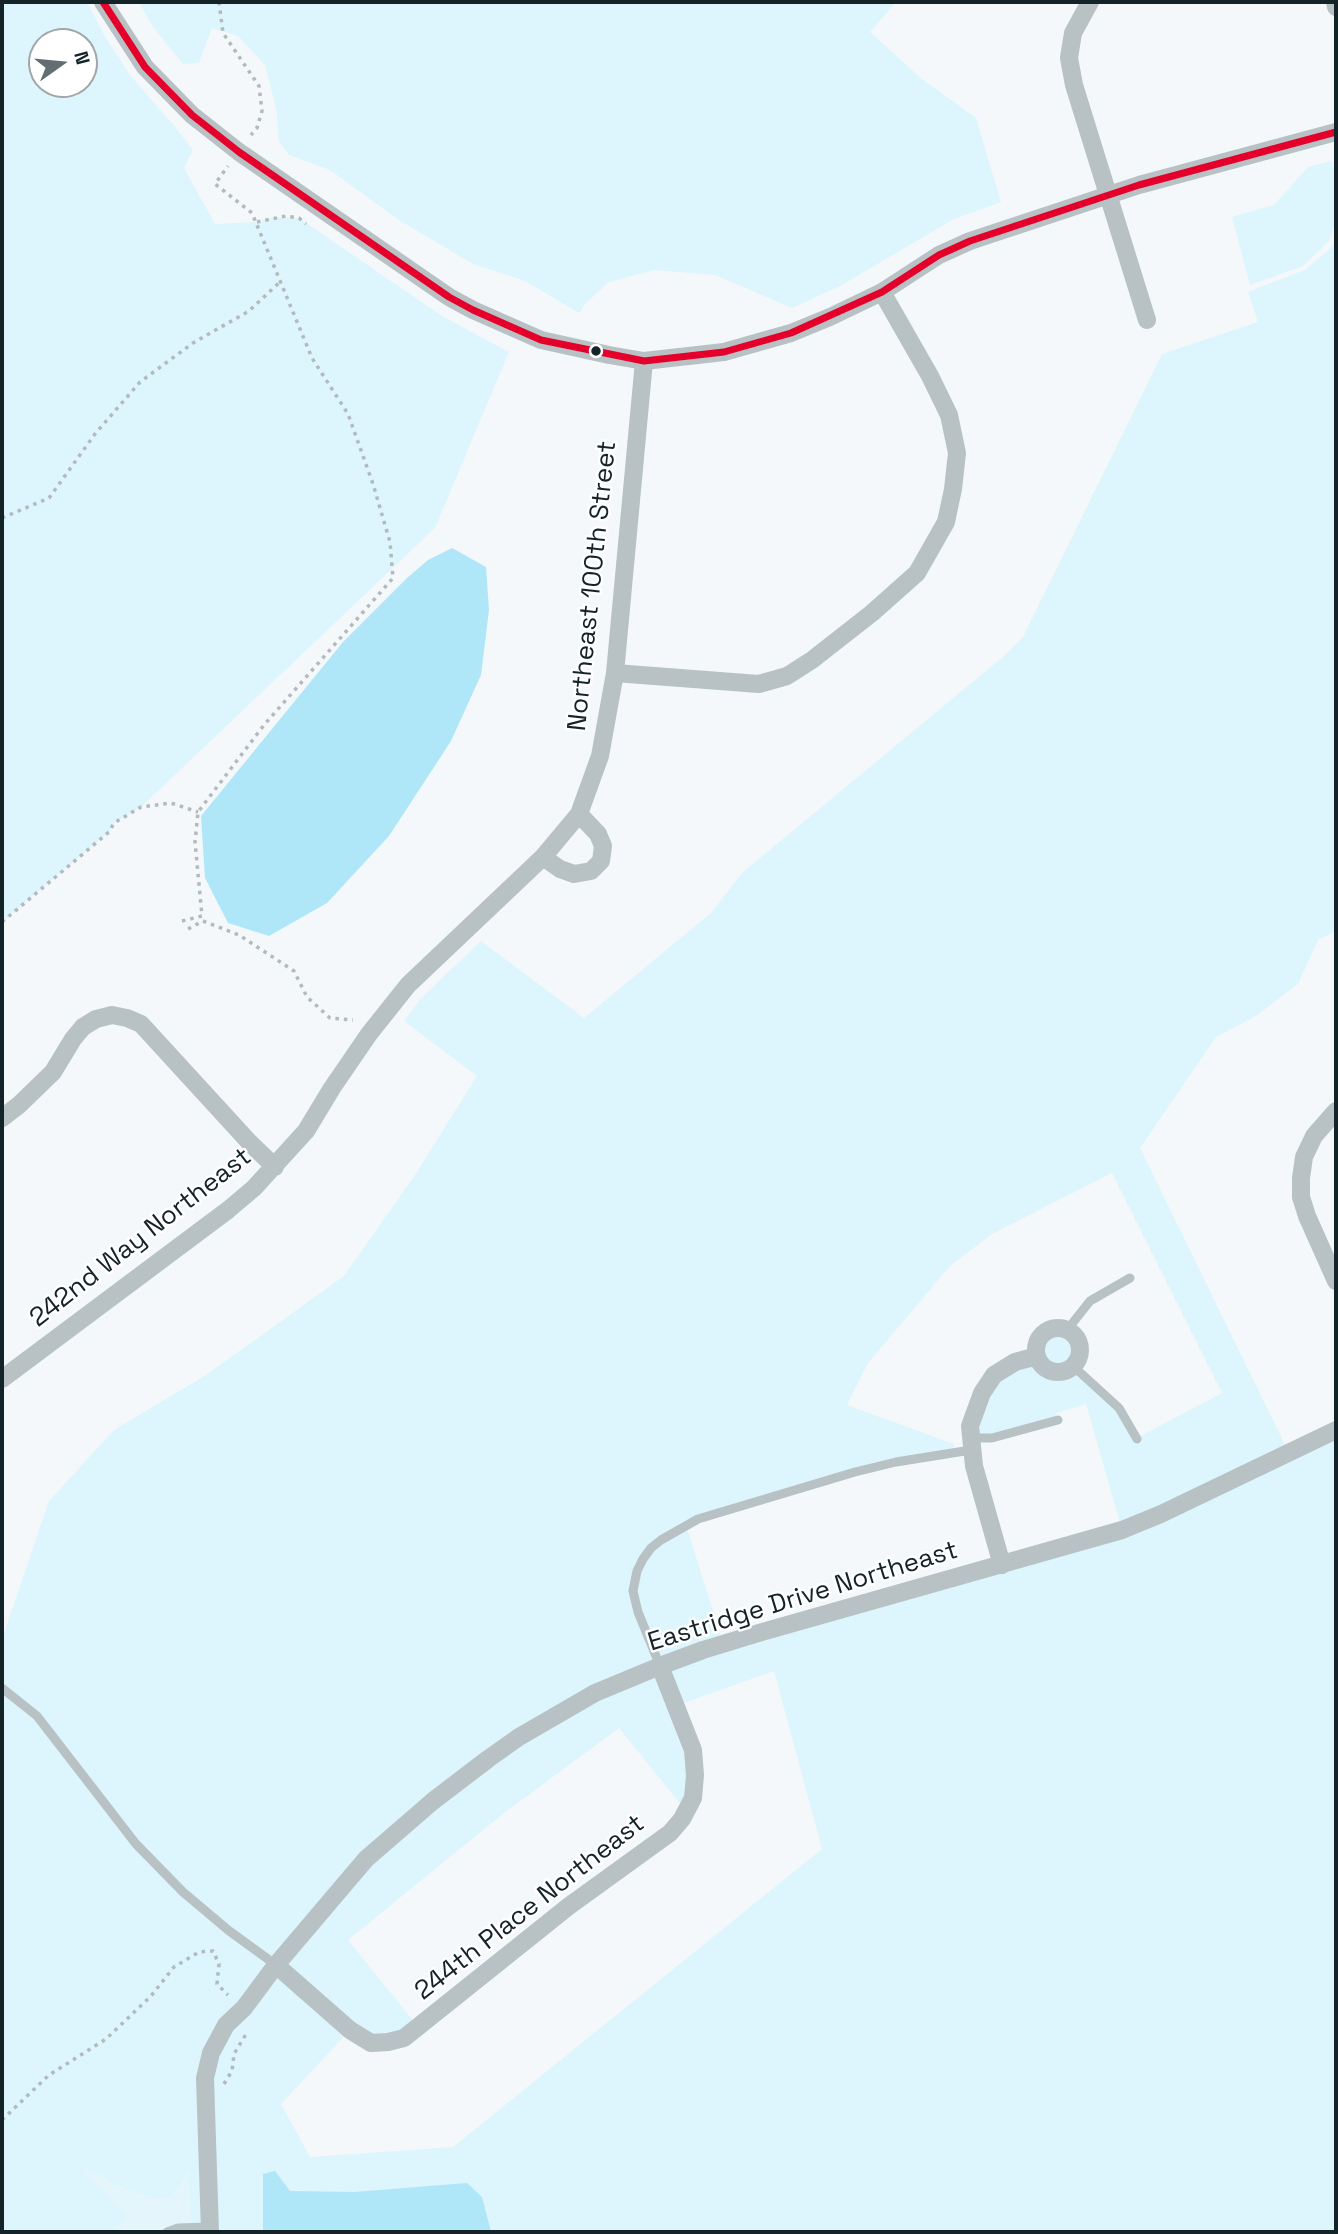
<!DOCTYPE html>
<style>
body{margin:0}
#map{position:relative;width:1338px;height:2234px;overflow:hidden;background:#f4f8fa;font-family:"Space Grotesk",sans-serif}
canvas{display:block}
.frame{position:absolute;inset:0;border:4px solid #142327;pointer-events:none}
.north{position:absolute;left:28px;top:28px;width:70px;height:70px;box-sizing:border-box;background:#fff;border:2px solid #a1a7a9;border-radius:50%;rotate:75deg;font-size:19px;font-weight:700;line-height:28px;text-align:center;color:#142327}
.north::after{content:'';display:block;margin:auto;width:24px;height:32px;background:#626e71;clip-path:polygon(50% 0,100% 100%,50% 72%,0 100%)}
</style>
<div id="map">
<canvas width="1338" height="2234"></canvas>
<div class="frame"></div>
<div class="north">N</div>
</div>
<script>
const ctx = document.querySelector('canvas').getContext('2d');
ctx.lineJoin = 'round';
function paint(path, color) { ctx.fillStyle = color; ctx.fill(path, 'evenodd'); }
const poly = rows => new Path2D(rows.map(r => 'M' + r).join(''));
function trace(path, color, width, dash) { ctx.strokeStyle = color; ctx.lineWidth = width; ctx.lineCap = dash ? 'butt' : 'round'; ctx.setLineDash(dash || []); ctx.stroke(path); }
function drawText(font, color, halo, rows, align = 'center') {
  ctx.font = font + ' "Space Grotesk",sans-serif'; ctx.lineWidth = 5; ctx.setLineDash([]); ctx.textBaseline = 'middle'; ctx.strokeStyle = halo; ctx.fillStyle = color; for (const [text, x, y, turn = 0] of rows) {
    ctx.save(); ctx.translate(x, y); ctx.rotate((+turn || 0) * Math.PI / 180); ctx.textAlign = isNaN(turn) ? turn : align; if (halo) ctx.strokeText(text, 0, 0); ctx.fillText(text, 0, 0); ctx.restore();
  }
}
paint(poly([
 [189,2170,192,2232,2,2232,82,2171,98,2174,114,2185,144,2196,157,2199,171,2197,181,2185]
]), '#e4f6fc');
paint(poly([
 [2,2,87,2,104,35,130,75,176,128,193,150,184,168,215,224,257,222,274,217,299,218,442,316,509,352,435,528,141,807,114,823,109,832,2,922],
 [42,42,84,42,84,84,42,84],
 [139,2,896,2,870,32,922,79,976,118,1001,202,954,219,840,286,792,308,715,275,654,270,609,282,586,303,579,313,525,281,473,264,399,220,330,170,289,155,279,141,276,108,265,65,238,36,212,28,199,63,183,64,152,26],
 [1332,161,1336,178,1336,220,1329,241,1303,266,1250,285,1232,217,1274,205,1308,167],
 [1336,238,1336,931,1318,940,1298,984,1256,1016,1216,1037,1140,1148,1289,1453,1336,1430,1336,2232,192,2232,188,2171,181,2185,171,2197,157,2199,144,2196,114,2185,98,2174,83,2172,127,2216,111,2232,2,2232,2,1639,49,1501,114,1430,206,1375,344,1276,415,1175,477,1076,404,1021,421,998,481,941,584,1018,711,913,743,872,1004,656,1023,637,1162,354,1258,322,1248,292,1305,270,1332,247],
 [1112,1173,1222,1393,1137,1438,1101,1390,1073,1366,1079,1354,1077,1340,1067,1330,1053,1329,1042,1335,1036,1348,982,1393,971,1438,1058,1420,1056,1413,1086,1404,1122,1530,723,1643,686,1525,896,1462,953,1451,954,1444,847,1405,868,1363,950,1266,992,1234],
 [774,1671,822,1849,453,2147,310,2157,281,2104,350,2030,388,2042,419,2028,348,1940,504,1813,619,1728,686,1811,693,1750,675,1706]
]), '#ddf5fc');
paint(poly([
 [452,548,486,567,489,610,481,675,451,741,389,836,327,903,269,936,228,923,205,878,201,816,343,642,407,578,428,560],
 [275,2171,290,2191,354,2192,467,2183,482,2197,491,2232,263,2232,263,2174]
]), '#afe7f8');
trace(poly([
 [219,2,223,33,259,86,262,111,257,128,251,135],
 [257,222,286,216,299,218,306,224],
 [2,518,49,498,95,434,140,382,193,343,249,311,281,281],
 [182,921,202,916,195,842,198,812,264,725,393,578,390,542,373,484,348,414,312,358,252,213,215,184,228,166],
 [2,922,109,832,114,823,141,807,171,803,198,812],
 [188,929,203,921,239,935,294,971,307,997,330,1018,353,1020],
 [224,2084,232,2071,234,2054,246,2034],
 [2,2120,49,2075,106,2039,151,1996,174,1967,199,1952,213,1951,219,1964,217,1984,228,1995]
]), '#b3babd', 3.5, [3.5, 5]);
trace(poly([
 [1067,1330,1090,1301,1130,1278],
 [1073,1366,1119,1408,1137,1439],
 [971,1438,992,1438,1058,1420],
 [660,1666,638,1612,633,1591,637,1571,643,1559,651,1548,661,1540,698,1519,855,1472,896,1462,971,1450],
 [2,1688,37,1716,136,1844,183,1892,228,1930,276,1965],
 [167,2232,178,2228,210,2227]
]), '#b8c2c4', 9);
trace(poly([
 [103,2,145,67,192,115,239,152,449,297,473,310,541,340,609,355,644,361,724,352,791,333,830,317,882,292,939,255,970,241,1139,185,1336,132],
 [1090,2,1073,33,1069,58,1074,85,1147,320],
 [1335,2,1336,7],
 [615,673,759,684,787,676,812,660,872,613,917,573,946,522,953,489,957,453,949,415,930,376,882,292],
 [543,857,560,869,574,874,591,871,601,861,603,846,598,834,579,814],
 [1336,1111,1314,1136,1304,1157,1301,1178,1301,1197,1307,1216,1336,1281],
 [2,1118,19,1105,53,1072,73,1039,83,1027,96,1019,112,1015,127,1018,141,1024,250,1143,275,1167],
 '1036 1350a22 22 0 1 1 44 0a22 22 0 1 1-44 0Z',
 [2,1379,228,1210,254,1188,306,1131,332,1088,369,1034,408,985,543,857,579,814,600,756,615,673,644,361],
 [1002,1565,974,1466,970,1426,982,1393,994,1375,1015,1362,1037,1356],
 [276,1965,350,2030,371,2043,388,2042,404,2038,569,1906,670,1833,682,1819,693,1798,695,1775,693,1750,660,1666],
 [210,2232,205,2078,211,2053,226,2025,244,2008,276,1965,366,1859,433,1801,488,1759,519,1737,595,1693,660,1666,703,1650,762,1632,1122,1530,1161,1514,1336,1430]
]), '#b8c2c4', 18);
trace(poly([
 [103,2,145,67,192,115,239,152,449,297,473,310,541,340,644,361,724,352,791,333,882,292,939,255,970,241,1139,185,1336,132]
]), '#e4002b', 7);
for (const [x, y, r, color] of [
 [596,351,6,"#142327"]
]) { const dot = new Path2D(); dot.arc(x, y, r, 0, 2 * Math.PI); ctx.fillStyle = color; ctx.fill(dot); trace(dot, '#fff', 2.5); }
drawText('26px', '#142327', '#fff', [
 ["Northeast 100th Street",593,586,-84],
 ["242nd Way Northeast",141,1238,-38],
 ["Eastridge Drive Northeast",803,1597,-17],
 ["244th Place Northeast",530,1908,-38]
]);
</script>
